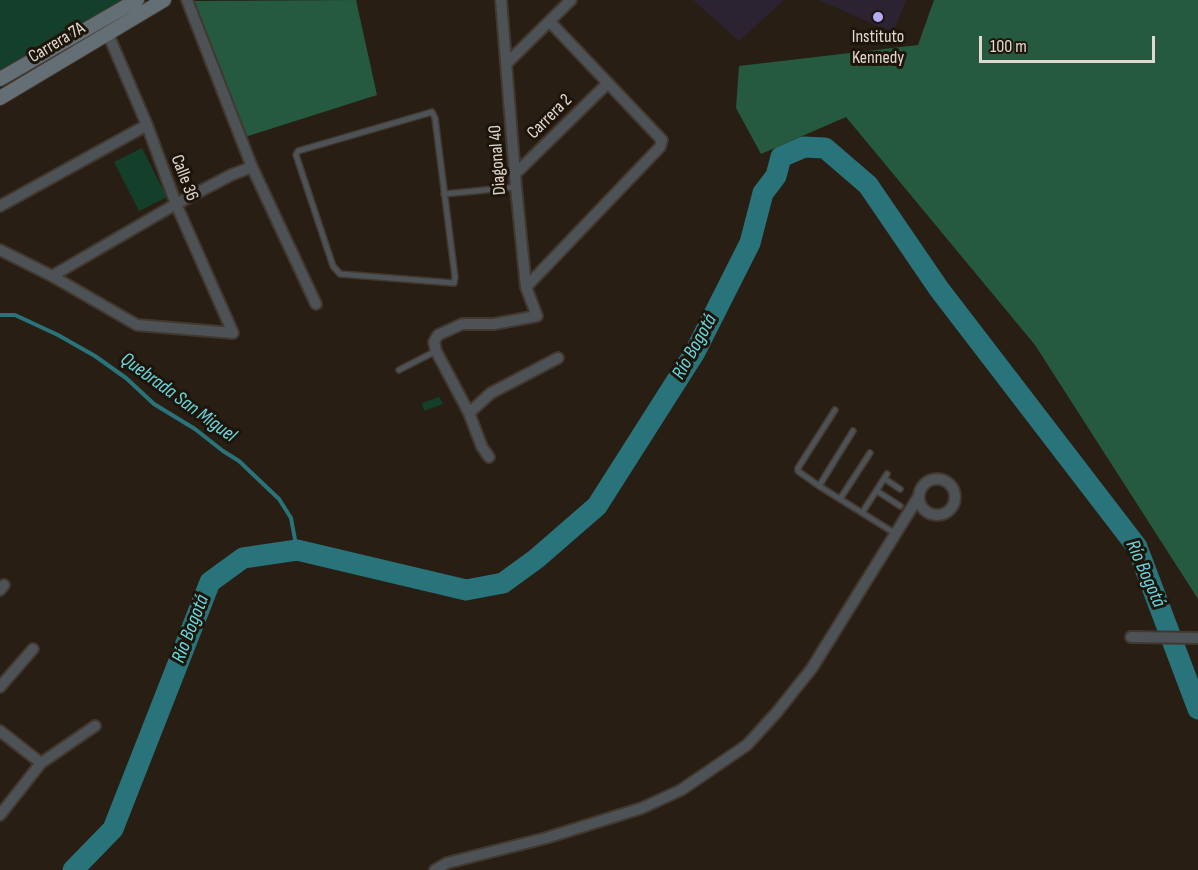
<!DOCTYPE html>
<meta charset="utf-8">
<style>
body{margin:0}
#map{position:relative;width:1198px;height:870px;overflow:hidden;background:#281e13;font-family:"Sofia Sans Condensed",sans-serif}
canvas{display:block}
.scale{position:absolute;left:979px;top:36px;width:176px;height:27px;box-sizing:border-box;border:3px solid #e0d9d2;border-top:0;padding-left:8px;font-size:18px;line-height:21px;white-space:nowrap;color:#e0d9d2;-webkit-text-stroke:4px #1e150a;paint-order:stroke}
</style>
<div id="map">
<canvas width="1198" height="870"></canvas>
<div class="scale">100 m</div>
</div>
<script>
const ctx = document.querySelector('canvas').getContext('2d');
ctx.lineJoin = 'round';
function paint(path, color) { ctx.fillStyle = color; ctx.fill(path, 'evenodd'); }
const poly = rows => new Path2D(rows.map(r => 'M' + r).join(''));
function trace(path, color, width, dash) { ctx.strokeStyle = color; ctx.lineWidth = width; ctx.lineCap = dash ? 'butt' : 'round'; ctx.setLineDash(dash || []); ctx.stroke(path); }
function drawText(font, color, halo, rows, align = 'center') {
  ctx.font = font + ' "Sofia Sans Condensed",sans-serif'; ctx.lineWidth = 6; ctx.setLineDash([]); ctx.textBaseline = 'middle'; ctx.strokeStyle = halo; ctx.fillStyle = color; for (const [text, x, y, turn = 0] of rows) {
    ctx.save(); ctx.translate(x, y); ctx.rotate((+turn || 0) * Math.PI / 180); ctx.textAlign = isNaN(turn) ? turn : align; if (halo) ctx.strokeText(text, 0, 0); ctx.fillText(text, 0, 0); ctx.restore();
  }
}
paint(poly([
 [693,0,784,0,739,41],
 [819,0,906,0,893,33]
]), '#2c2332');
paint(poly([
 [0,0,123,0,0,70],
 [142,148,167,197,139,211,114,162],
 [439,397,443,404,424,411,422,403]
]), '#143f2a');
paint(poly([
 [356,0,377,95,245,137,194,1],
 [934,0,1198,0,1198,599,1035,345,846,117,761,154,736,108,739,66,918,45]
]), '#255a40');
trace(poly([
 [0,315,15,315,58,335,95,356,126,378,154,404,195,429,223,451,239,461,279,499,291,518,297,550]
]), '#29747a', 4);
trace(poly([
 [73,870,113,829,210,582,243,558,297,550,466,590,503,583,536,559,597,506,695,352,750,243,763,193,776,176,781,157,804,147,825,148,868,185,939,289,1137,547,1198,709]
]), '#29747a', 21);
const service = poly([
 [432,112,435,118,455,277,454,283,340,274,333,266,296,155,298,151,432,112],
 [444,194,516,187],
 [399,370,436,351],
 [835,410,798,468,798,471,819,486,896,534],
 [885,479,900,489],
 [819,486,853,431],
 [877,491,900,506],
 [840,499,870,453],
 [862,513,887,474]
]);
const minor = poly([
 [187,0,252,167,316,304],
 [507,63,571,0],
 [515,174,608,83],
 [0,206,147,125],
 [0,250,52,276,137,325,233,333,176,204,147,125,108,34],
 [52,276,176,204,231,175,252,167],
 [526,287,660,147,662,140,550,22],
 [469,413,491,393,558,358],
 [489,457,482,447,469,413,436,351,434,342,438,335,462,324,494,324,537,316,526,287,516,187,501,0],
 '919 497a18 18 0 1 1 36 0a18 18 0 1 1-36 0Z',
 [0,590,4,585],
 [1131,637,1198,638],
 [0,687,33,649],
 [0,731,41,763],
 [0,815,41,763,95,726],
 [435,870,447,863,546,838,642,808,681,790,747,745,777,712,812,668,919,496]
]);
const secondary = poly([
 [0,79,137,0],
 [0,98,164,0]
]);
trace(service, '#42382e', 8);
trace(minor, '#42382e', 14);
trace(secondary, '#42382e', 16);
trace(service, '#4c5256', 5);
trace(minor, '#4c5256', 10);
trace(secondary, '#646e75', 14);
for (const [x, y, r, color] of [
 [878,17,6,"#b3adf9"]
]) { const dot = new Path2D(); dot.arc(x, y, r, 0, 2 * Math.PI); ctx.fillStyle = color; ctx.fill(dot); trace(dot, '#1e150a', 2); }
drawText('18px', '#e0d9d2', '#1e150a', [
 ["Instituto",878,37],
 ["Kennedy",878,58]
]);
drawText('18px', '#e0d9d2', '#1e150a', [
 ["Carrera 7A",57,43,-31],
 ["Carrera 2",550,117,-45],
 ["Diagonal 40",498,160,-94],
 ["Calle 36",184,178,69]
]);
drawText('italic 20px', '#67d7e2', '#1e150a', [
 ["Río Bogotá",695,347,-61],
 ["Quebrada San Miguel",178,398,36],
 ["Río Bogotá",1145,574,66],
 ["Río Bogotá",191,629,-69]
]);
</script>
